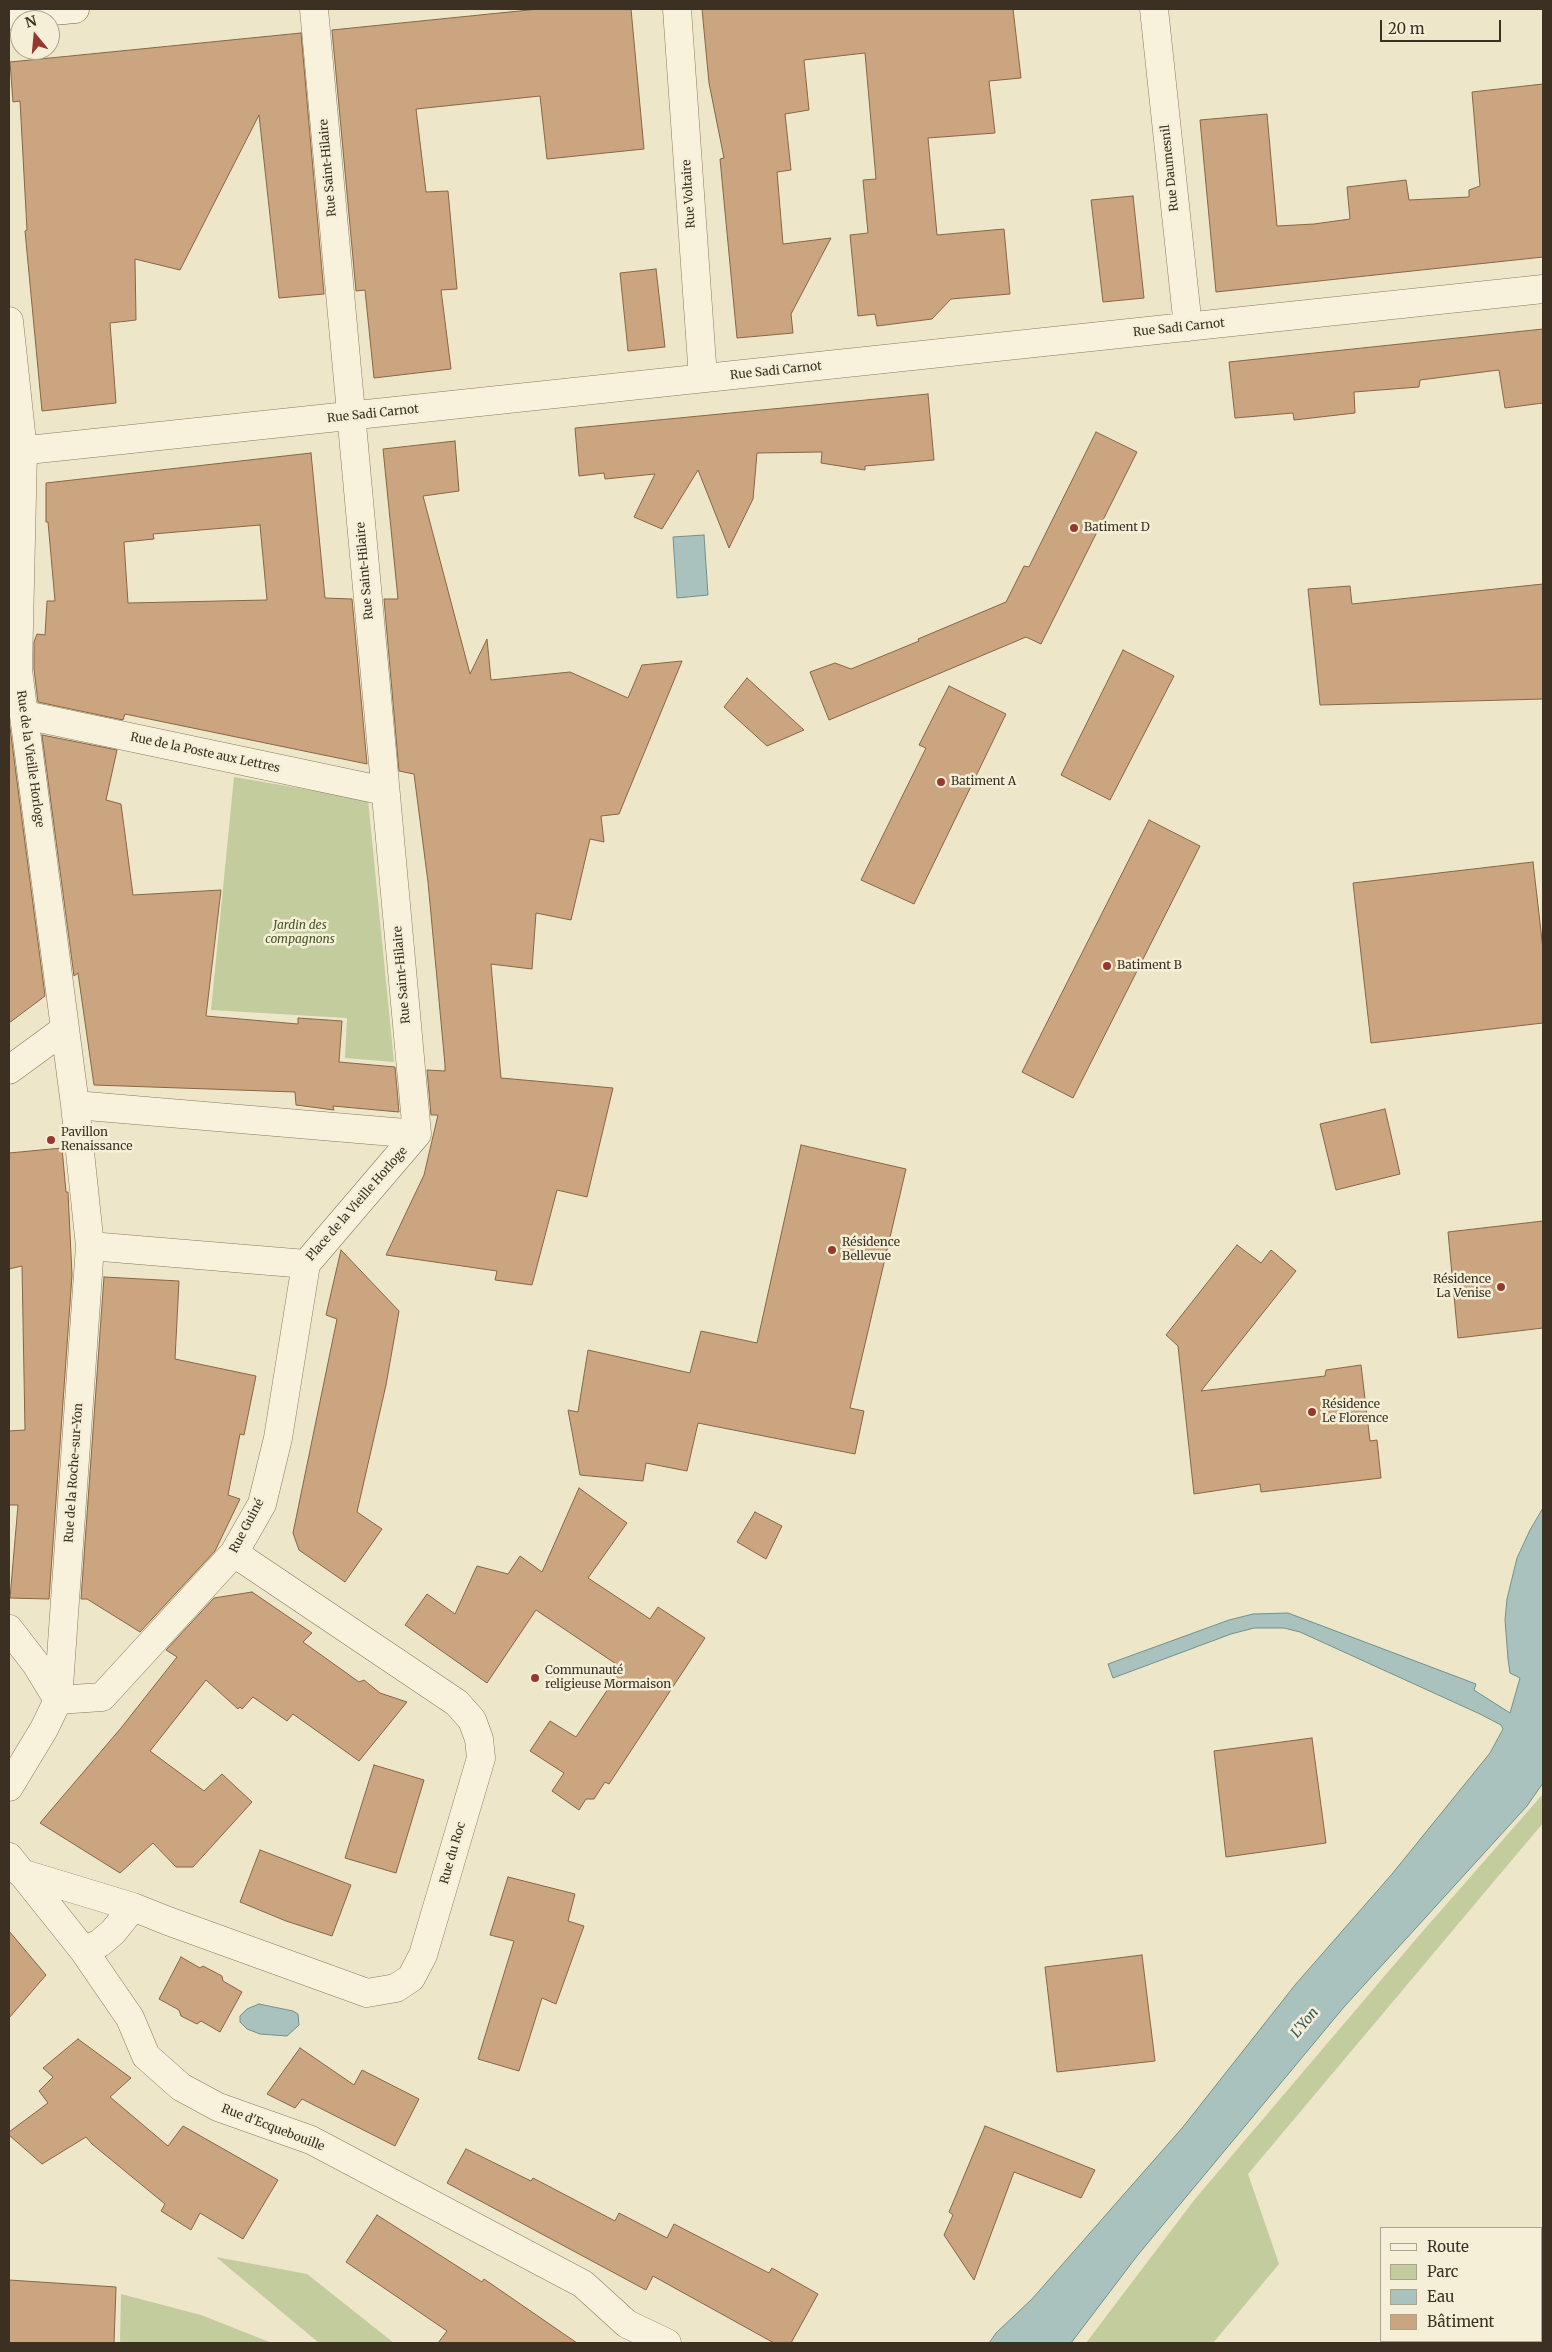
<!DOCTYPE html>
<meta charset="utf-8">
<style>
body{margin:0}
#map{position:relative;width:1552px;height:2352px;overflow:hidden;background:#eee6c9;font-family:Merriweather,serif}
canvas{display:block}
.frame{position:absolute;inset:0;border:10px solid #3b3021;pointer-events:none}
.legend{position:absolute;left:1380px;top:2227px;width:162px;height:115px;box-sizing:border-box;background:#f5efd8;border:1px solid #aba38f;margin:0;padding:6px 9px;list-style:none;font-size:15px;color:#3b3021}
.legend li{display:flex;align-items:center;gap:10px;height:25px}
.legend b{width:25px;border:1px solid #aba38f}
.north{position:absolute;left:10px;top:10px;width:50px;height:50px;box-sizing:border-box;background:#f5efd8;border:1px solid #aba38f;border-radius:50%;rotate:343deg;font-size:14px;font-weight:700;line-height:20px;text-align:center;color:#3b3021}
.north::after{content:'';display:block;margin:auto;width:18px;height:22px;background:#97382f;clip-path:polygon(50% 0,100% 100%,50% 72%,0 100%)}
.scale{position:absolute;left:1380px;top:20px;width:121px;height:22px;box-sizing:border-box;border:2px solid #3b3021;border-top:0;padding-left:6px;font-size:15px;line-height:18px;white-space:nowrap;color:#3b3021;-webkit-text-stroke:4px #f5efd8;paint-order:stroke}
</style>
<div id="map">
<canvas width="1552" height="2352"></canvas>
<div class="frame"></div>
<ul class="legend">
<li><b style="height:6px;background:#f8f2dc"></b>Route</li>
<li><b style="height:14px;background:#c2cc9d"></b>Parc</li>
<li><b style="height:14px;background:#aac2bd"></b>Eau</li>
<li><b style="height:14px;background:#caa580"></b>Bâtiment</li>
</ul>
<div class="north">N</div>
<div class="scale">20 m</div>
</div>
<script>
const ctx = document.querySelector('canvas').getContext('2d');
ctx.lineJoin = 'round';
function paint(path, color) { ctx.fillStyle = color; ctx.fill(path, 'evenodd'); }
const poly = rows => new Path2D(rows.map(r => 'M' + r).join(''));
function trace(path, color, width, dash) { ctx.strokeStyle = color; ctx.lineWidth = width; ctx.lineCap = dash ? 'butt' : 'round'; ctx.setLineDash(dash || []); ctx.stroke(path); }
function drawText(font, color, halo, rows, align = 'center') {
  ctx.font = font + ' Merriweather,serif'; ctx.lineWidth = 5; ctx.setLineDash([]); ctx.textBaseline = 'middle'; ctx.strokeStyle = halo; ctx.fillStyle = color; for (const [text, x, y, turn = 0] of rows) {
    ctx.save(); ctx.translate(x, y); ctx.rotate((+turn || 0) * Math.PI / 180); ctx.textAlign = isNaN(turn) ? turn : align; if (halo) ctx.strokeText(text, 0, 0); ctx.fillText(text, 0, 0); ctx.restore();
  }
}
paint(poly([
 [234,777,368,800,394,1062,345,1058,347,1018,211,1010],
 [1543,1794,1543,1823,1248,2174,1279,2264,1213,2343,1086,2343,1195,2199,1416,1939],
 [216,2257,307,2274,394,2343,319,2343],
 [121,2294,201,2315,272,2343,120,2343]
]), '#c2cc9d');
const water = poly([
 [704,535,708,595,677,598,673,537,704,535],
 [1543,1508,1543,1783,1527,1806,1344,2007,1137,2256,1071,2343,989,2343,996,2333,1032,2299,1183,2127,1295,1985,1392,1874,1490,1753,1503,1729,1501,1725,1480,1714,1300,1632,1284,1628,1254,1628,1231,1634,1113,1678,1108,1664,1229,1620,1253,1614,1288,1613,1476,1684,1474,1690,1510,1713,1520,1678,1510,1673,1508,1659,1505,1620,1507,1599,1517,1558,1530,1530,1543,1508],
 [259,2004,293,2011,298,2014,299,2025,287,2036,260,2034,247,2029,240,2022,240,2016,247,2009,259,2004]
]);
paint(water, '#aac2bd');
trace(water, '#70918b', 1);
const building = poly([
 [539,9,631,9,644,149,547,159,540,96,416,109,426,192,448,191,457,289,441,290,451,369,374,378,365,290,356,291,332,30,539,9],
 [702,9,1013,9,1021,78,989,81,995,133,928,138,937,235,1004,229,1010,294,951,299,932,319,877,326,875,314,858,316,850,235,868,233,863,180,876,179,865,53,804,60,809,110,785,114,791,170,777,172,783,244,831,238,791,314,793,333,737,338,720,159,724,158,709,83,702,9],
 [301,33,324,294,279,298,259,115,180,270,135,259,136,320,110,323,116,403,42,411,25,231,27,230,20,101,13,102,10,62,301,33],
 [1543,84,1543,257,1216,292,1200,120,1267,114,1277,226,1314,224,1350,219,1347,187,1406,180,1409,200,1469,197,1469,190,1480,186,1472,92,1543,84],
 [1133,196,1144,298,1103,302,1091,200,1133,196],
 [656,269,665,347,628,351,620,273,656,269],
 [1543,329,1543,403,1505,408,1499,370,1420,380,1419,387,1354,392,1355,413,1294,420,1293,413,1235,418,1229,362,1543,329],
 [928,394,934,460,865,466,865,470,821,463,822,452,757,453,753,499,729,548,698,470,662,529,634,517,655,474,605,479,604,473,579,476,575,428,928,394],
 [1096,432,1137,452,1041,644,1026,637,829,720,810,672,835,663,851,669,919,641,918,639,1006,602,1024,566,1029,567,1096,432],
 [455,441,459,491,423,496,470,674,487,639,491,680,570,672,628,698,642,665,682,661,619,814,601,816,604,842,590,839,571,920,536,913,532,969,491,964,501,1078,613,1088,587,1197,557,1190,532,1285,495,1280,497,1271,386,1255,424,1175,438,1115,431,1115,427,1070,445,1071,445,1065,428,882,414,774,399,771,384,599,398,599,383,449,455,441],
 [311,453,325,598,352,599,367,764,125,714,123,720,38,702,34,669,34,642,37,634,45,635,47,601,55,601,48,522,46,522,46,483,311,453],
 [260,525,267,600,128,603,124,542,154,539,153,534,260,525],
 [1543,584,1543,699,1320,705,1308,589,1350,586,1352,604,1543,584],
 [1123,650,1174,676,1110,800,1061,775,1123,650],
 [747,678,804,730,767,746,724,707,747,678],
 [949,686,1006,714,914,904,861,880,926,748,919,745,949,686],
 [9,720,45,996,9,1023,9,720],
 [42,735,117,750,106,800,121,804,133,895,221,890,206,1016,298,1024,298,1018,342,1021,339,1062,395,1067,399,1112,333,1106,334,1110,296,1105,295,1092,94,1085,78,973,74,976,42,735],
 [1149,820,1200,846,1073,1098,1022,1072,1149,820],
 [1533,862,1543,949,1543,1023,1371,1043,1353,883,1533,862],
 [1385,1109,1400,1174,1336,1190,1320,1124,1385,1109],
 [801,1145,906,1169,850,1408,864,1411,855,1454,698,1423,687,1471,646,1463,643,1481,580,1475,568,1410,578,1412,588,1350,690,1373,701,1331,757,1343,801,1145],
 [62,1148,66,1192,68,1192,72,1275,49,1599,10,1598,18,1505,9,1505,9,1431,25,1430,22,1266,9,1269,9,1153,62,1148],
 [1543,1221,1543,1328,1458,1338,1448,1232,1543,1221],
 [1237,1245,1261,1263,1271,1250,1296,1271,1201,1391,1325,1376,1326,1370,1361,1365,1370,1441,1377,1440,1381,1478,1261,1492,1260,1484,1194,1494,1178,1346,1166,1335,1237,1245],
 [341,1250,399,1311,386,1385,357,1512,382,1529,345,1582,299,1550,293,1533,337,1319,326,1315,341,1250],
 [104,1277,179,1281,175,1359,256,1376,244,1435,240,1434,228,1495,240,1499,215,1551,140,1632,87,1599,81,1599,104,1277],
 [579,1488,627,1523,588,1578,650,1619,658,1607,705,1638,609,1784,605,1782,594,1799,586,1799,579,1810,552,1791,564,1773,530,1751,550,1721,576,1737,622,1668,536,1610,487,1683,405,1625,427,1594,455,1614,477,1566,508,1574,520,1556,542,1572,579,1488],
 [755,1512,782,1526,766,1559,737,1542,755,1512],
 [252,1592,312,1633,303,1642,359,1682,364,1680,380,1693,407,1702,359,1761,293,1714,287,1721,253,1697,242,1709,240,1707,238,1709,206,1680,150,1751,204,1791,222,1774,252,1802,193,1867,176,1867,153,1843,120,1873,40,1823,121,1728,177,1657,166,1650,214,1598,252,1592],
 [1312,1738,1326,1843,1226,1857,1214,1751,1312,1738],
 [374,1765,424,1780,396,1873,345,1858,374,1765],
 [260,1850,351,1885,332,1936,286,1921,240,1902,260,1850],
 [508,1877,575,1894,568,1921,584,1926,556,2004,542,1998,519,2071,478,2059,514,1941,490,1935,508,1877],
 [9,1931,46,1975,9,2018,9,1931],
 [1142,1955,1155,2061,1057,2072,1045,1967,1142,1955],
 [181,1957,200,1968,203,1966,222,1976,223,1981,242,1992,220,2032,201,2021,197,2024,181,2016,179,2010,159,1999,181,1957],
 [78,2039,131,2078,110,2097,168,2146,183,2126,278,2180,243,2239,200,2213,191,2230,161,2211,165,2204,92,2144,86,2137,42,2164,9,2135,9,2132,48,2103,39,2091,53,2077,43,2068,78,2039],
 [300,2048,354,2085,362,2070,419,2099,395,2146,302,2099,295,2108,267,2094,300,2048],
 [985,2126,1095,2170,1081,2198,1014,2172,974,2280,944,2235,953,2215,949,2212,985,2126],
 [466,2149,531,2181,533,2178,615,2221,619,2213,667,2238,674,2224,769,2273,772,2268,818,2294,791,2343,774,2343,653,2276,646,2290,447,2183,466,2149],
 [377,2215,482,2282,484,2279,577,2343,438,2343,447,2331,346,2262,377,2215],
 [9,2280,116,2287,114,2343,9,2343,9,2280]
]);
paint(building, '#caa580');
trace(building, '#886544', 1);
const street = poly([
 [314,9,417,1134],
 [677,9,703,378],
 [1154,9,1188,327],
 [9,321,23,451,18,670,75,1105,90,1246,306,1264],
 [9,452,1543,289],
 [25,715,385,791],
 [9,1070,65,1029],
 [75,1105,417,1134,306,1264],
 [9,1629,36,1664,58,1700],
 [58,1700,102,1697,234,1553,262,1504,278,1438,306,1264],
 [9,1787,44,1729,58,1700,90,1246],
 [9,1857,84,1951,130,2018,146,2056,181,2087,218,2107,311,2140,583,2284,627,2324,667,2343],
 [21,1873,133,1907,168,1921,367,1993,396,1988,411,1978,423,1955,481,1758,479,1739,472,1720,457,1703,234,1553],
 [84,1951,100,1943,113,1932,133,1907]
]);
const secondary = poly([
 [9,15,75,9]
]);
trace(street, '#8a795e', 29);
trace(secondary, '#6c5a41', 29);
trace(street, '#f8f2dc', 28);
trace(secondary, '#f8f2dc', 28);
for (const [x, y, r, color] of [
 [1074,528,5,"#97382f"],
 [941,782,5,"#97382f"],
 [1107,966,5,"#97382f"],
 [51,1140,5,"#97382f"],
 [832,1250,5,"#97382f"],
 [1501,1287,5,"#97382f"],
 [1312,1412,5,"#97382f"],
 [535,1678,5,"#97382f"]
]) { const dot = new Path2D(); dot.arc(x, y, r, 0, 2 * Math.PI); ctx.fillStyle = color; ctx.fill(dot); trace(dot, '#f5efd8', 2); }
drawText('12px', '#3b3021', '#f5efd8', [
 ["Rue Saint-Hilaire",328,168,-95],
 ["Rue Daumesnil",1170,168,-96],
 ["Rue Voltaire",689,194,-94],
 ["Rue Sadi Carnot",1179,328,-6],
 ["Rue Sadi Carnot",776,371,-6],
 ["Rue Sadi Carnot",373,414,-6],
 ["Rue Saint-Hilaire",365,571,-95],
 ["Rue de la Poste aux Lettres",205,753,12],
 ["Rue de la Vieille Horloge",30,759,82],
 ["Rue Saint-Hilaire",402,975,-95],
 ["Place de la Vieille Horloge",357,1204,-49],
 ["Rue de la Roche-sur-Yon",74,1473,-86],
 ["Rue Guiné",247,1526,-62],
 ["Rue du Roc",453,1853,-74],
 ["Rue d'Ecquebouille",273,2128,21]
]);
drawText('12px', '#3b3021', '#f5efd8', [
 ["Batiment D",1084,528],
 ["Batiment A",951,782],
 ["Batiment B",1117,966],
 ["Pavillon",61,1133],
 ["Renaissance",61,1147],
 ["Résidence",842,1243],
 ["Bellevue",842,1257],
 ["Résidence",1491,1280,"right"],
 ["La Venise",1491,1294,"right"],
 ["Résidence",1322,1405],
 ["Le Florence",1322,1419],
 ["Communauté",545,1671],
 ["religieuse Mormaison",545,1685]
], 'left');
drawText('italic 12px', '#475628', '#f5efd8', [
 ["Jardin des",300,926],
 ["compagnons",300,940]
]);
drawText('italic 14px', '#31595a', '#f5efd8', [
 ["L'Yon",1305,2023,-50]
]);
</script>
